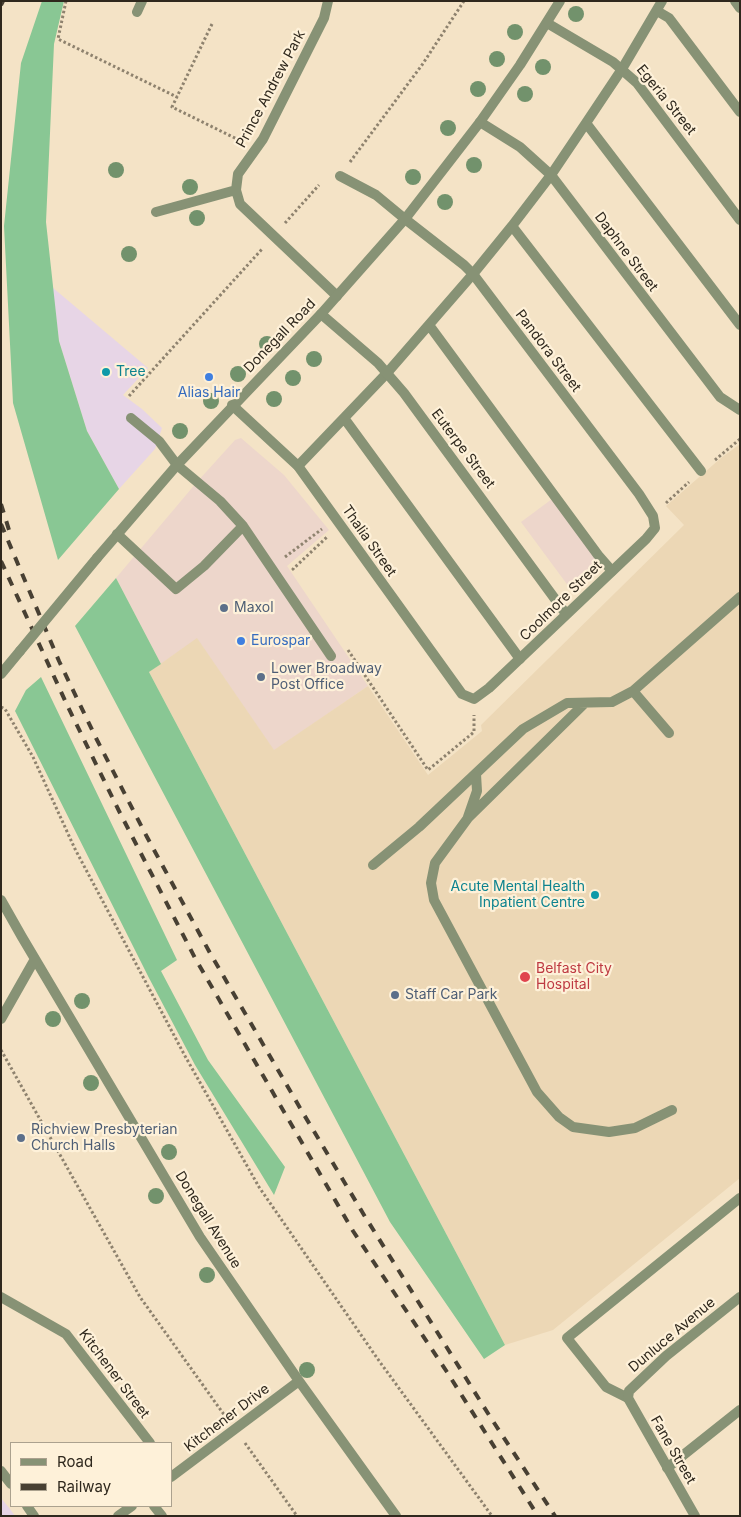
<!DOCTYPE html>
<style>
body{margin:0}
#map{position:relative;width:741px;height:1517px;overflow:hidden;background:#f4e3c6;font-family:Inter,sans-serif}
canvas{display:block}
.frame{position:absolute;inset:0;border:2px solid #2f281d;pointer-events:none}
.legend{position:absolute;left:10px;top:1442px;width:162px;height:65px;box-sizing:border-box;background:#fef1d9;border:1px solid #aba18e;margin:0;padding:6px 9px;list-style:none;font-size:15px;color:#2f281d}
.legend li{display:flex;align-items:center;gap:10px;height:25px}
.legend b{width:25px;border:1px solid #aba18e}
</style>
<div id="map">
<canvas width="741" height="1517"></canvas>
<div class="frame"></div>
<ul class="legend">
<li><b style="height:6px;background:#879275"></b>Road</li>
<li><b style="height:6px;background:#484033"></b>Railway</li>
</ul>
</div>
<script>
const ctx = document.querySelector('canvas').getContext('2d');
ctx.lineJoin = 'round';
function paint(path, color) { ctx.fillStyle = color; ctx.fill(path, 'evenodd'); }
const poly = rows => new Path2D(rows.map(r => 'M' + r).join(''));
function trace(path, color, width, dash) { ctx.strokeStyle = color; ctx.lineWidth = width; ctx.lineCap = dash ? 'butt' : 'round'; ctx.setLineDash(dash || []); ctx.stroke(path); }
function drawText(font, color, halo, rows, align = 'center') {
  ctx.font = font + ' Inter,sans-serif'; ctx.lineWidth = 4.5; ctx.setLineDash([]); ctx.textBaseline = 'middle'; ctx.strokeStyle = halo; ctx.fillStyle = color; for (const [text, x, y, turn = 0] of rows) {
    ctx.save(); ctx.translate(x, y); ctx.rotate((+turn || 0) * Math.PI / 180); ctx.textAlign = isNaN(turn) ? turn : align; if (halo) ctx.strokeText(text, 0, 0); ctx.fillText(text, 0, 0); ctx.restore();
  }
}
paint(poly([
 [241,438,284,475,329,530,287,566,368,686,274,751,197,639,161,664,116,578,197,482,235,440],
 [552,499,597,561,569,587,521,522]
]), '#edd6cb');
paint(poly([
 [52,287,148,368,123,395,142,409,162,428,155,449,119,489,87,431,59,341],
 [1,1498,10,1509,15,1516,1,1516]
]), '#e7d5e6');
paint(poly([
 [740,444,740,1178,553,1330,505,1345,149,672,197,638,274,750,368,686,428,775,482,731,481,725,684,525,666,506,721,458]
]), '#ecd7b5');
paint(poly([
 [42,1,64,1,54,44,46,222,59,341,87,431,119,489,58,560,13,403,4,226,21,63],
 [116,578,161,664,149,672,505,1345,484,1359,390,1222,75,626],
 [41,677,177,960,161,971,208,1060,285,1167,274,1195,195,1065,149,978,15,711,26,690]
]), '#89c794');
trace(poly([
 [66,1,58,39,177,97],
 [212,24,172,107,241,141],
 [350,162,422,65,464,1],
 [285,223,319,185],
 [129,396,263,248],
 [715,460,740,439],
 [666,503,689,482],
 [285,557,322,529],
 [294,570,293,569,327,537],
 [348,650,428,770,474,732,474,715],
 [1,707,5,709,33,757,75,849,185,1056,259,1187,377,1358,492,1516],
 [1,1050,140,1297,225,1416],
 [245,1443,297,1516]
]), '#8e826e', 3, [2.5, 2.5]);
trace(poly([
 [657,11,669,18,740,112],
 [586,123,740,325],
 [340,176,376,195,405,219],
 [512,226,701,471],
 [429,325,598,555,612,571],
 [344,418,520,659],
 [298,466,387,373,473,274,512,226,551,175,586,123,622,69,662,1],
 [243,526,331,656],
 [117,534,176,589,204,566,243,526,220,501,177,465,159,441,131,418],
 [633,691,669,733],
 [585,703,468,818,435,863,431,883,434,900,537,1092,559,1117,573,1127,609,1132,635,1128,672,1110],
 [468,817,477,791,476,774],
 [373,865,419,827,523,729,567,703,612,702,633,691,740,597],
 [628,1398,606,1387,567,1338,740,1198],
 [667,1468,740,1410]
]), '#879275', 10);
trace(poly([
 [328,1,324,18,263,139,238,174,236,190,240,204,337,296],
 [735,1,740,8],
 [137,12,142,1],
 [547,23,613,62,637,83,740,220],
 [480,122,520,147,551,175,720,397,740,410],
 [156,212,236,190],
 [321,314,378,363,404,393,566,614],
 [232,405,298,466,462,694,474,699,489,688,646,539,655,528,653,516,639,494,473,274,464,265,405,219],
 [1,900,22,937,200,1237,299,1381,396,1516],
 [1,1019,35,959],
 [1,1297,66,1334,150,1443],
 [1,1471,11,1484],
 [171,1477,299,1381],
 [27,1506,34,1516],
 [154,1506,162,1516],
 [118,1516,132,1506],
 [695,1516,628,1398,629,1391,666,1356,740,1297]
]), '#879275', 10);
trace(poly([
 [97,558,177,465,321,314,405,219,480,122,520,65,560,1],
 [1,674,20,651]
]), '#879275', 10);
trace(poly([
 [1,5,3,1],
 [1,504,9,530],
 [1,524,59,661,96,738,147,837,210,953,303,1113,364,1215,489,1415,555,1516],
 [1,561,68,707,119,811,195,958,353,1231,447,1372,538,1516]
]), '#484033', 4, [9, 9]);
trace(poly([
 [20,651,97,558]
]), '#879275', 10);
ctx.fillStyle = '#72926c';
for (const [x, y] of [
 [576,14],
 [515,32],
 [497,59],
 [543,67],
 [478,89],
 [525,94],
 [448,128],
 [474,165],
 [116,170],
 [413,177],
 [190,187],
 [445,202],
 [197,218],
 [129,254],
 [267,344],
 [314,359],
 [238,374],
 [293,378],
 [274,399],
 [211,401],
 [180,431],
 [82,1001],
 [53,1019],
 [91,1083],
 [169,1152],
 [156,1196],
 [207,1275],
 [307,1370]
]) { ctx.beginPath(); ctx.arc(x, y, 8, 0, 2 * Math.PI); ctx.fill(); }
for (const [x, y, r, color] of [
 [106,372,5,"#0f9aa8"],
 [209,377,5,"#3f7fe0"],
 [224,608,5,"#5c6f8a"],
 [241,641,5,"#3f7fe0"],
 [261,677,5,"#5c6f8a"],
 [595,895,5,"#0f9aa8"],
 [525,977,6,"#e0444e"],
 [395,995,5,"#5c6f8a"],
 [21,1138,5,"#5c6f8a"]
]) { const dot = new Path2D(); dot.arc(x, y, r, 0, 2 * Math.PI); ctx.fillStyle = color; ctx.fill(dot); trace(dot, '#fef1d9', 2); }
drawText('14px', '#2f281d', '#fef1d9', [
 ["Prince Andrew Park",271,89,-62],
 ["Egeria Street",666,100,51],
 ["Daphne Street",626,252,53],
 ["Donegall Road",280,336,-46],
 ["Pandora Street",548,351,53],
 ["Euterpe Street",463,449,53],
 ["Thalia Street",369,541,55],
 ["Coolmore Street",561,601,-44],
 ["Donegall Avenue",208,1220,58],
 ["Dunluce Avenue",672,1335,-40],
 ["Kitchener Street",114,1374,53],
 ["Kitchener Drive",227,1418,-37],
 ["Fane Street",673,1450,60]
]);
drawText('14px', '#0d838f', '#fef1d9', [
 ["Tree",116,372],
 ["Acute Mental Health",585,887,"right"],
 ["Inpatient Centre",585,903,"right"]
], 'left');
drawText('14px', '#366cbe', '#fef1d9', [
 ["Alias Hair",209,393],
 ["Eurospar",251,641,"left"]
]);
drawText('14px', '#4e5e75', '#fef1d9', [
 ["Maxol",234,608],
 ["Lower Broadway",271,669],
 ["Post Office",271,685],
 ["Staff Car Park",405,995],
 ["Richview Presbyterian",31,1130],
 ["Church Halls",31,1146]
], 'left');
drawText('14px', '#be3a42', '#fef1d9', [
 ["Belfast City",536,969],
 ["Hospital",536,985]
], 'left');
</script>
